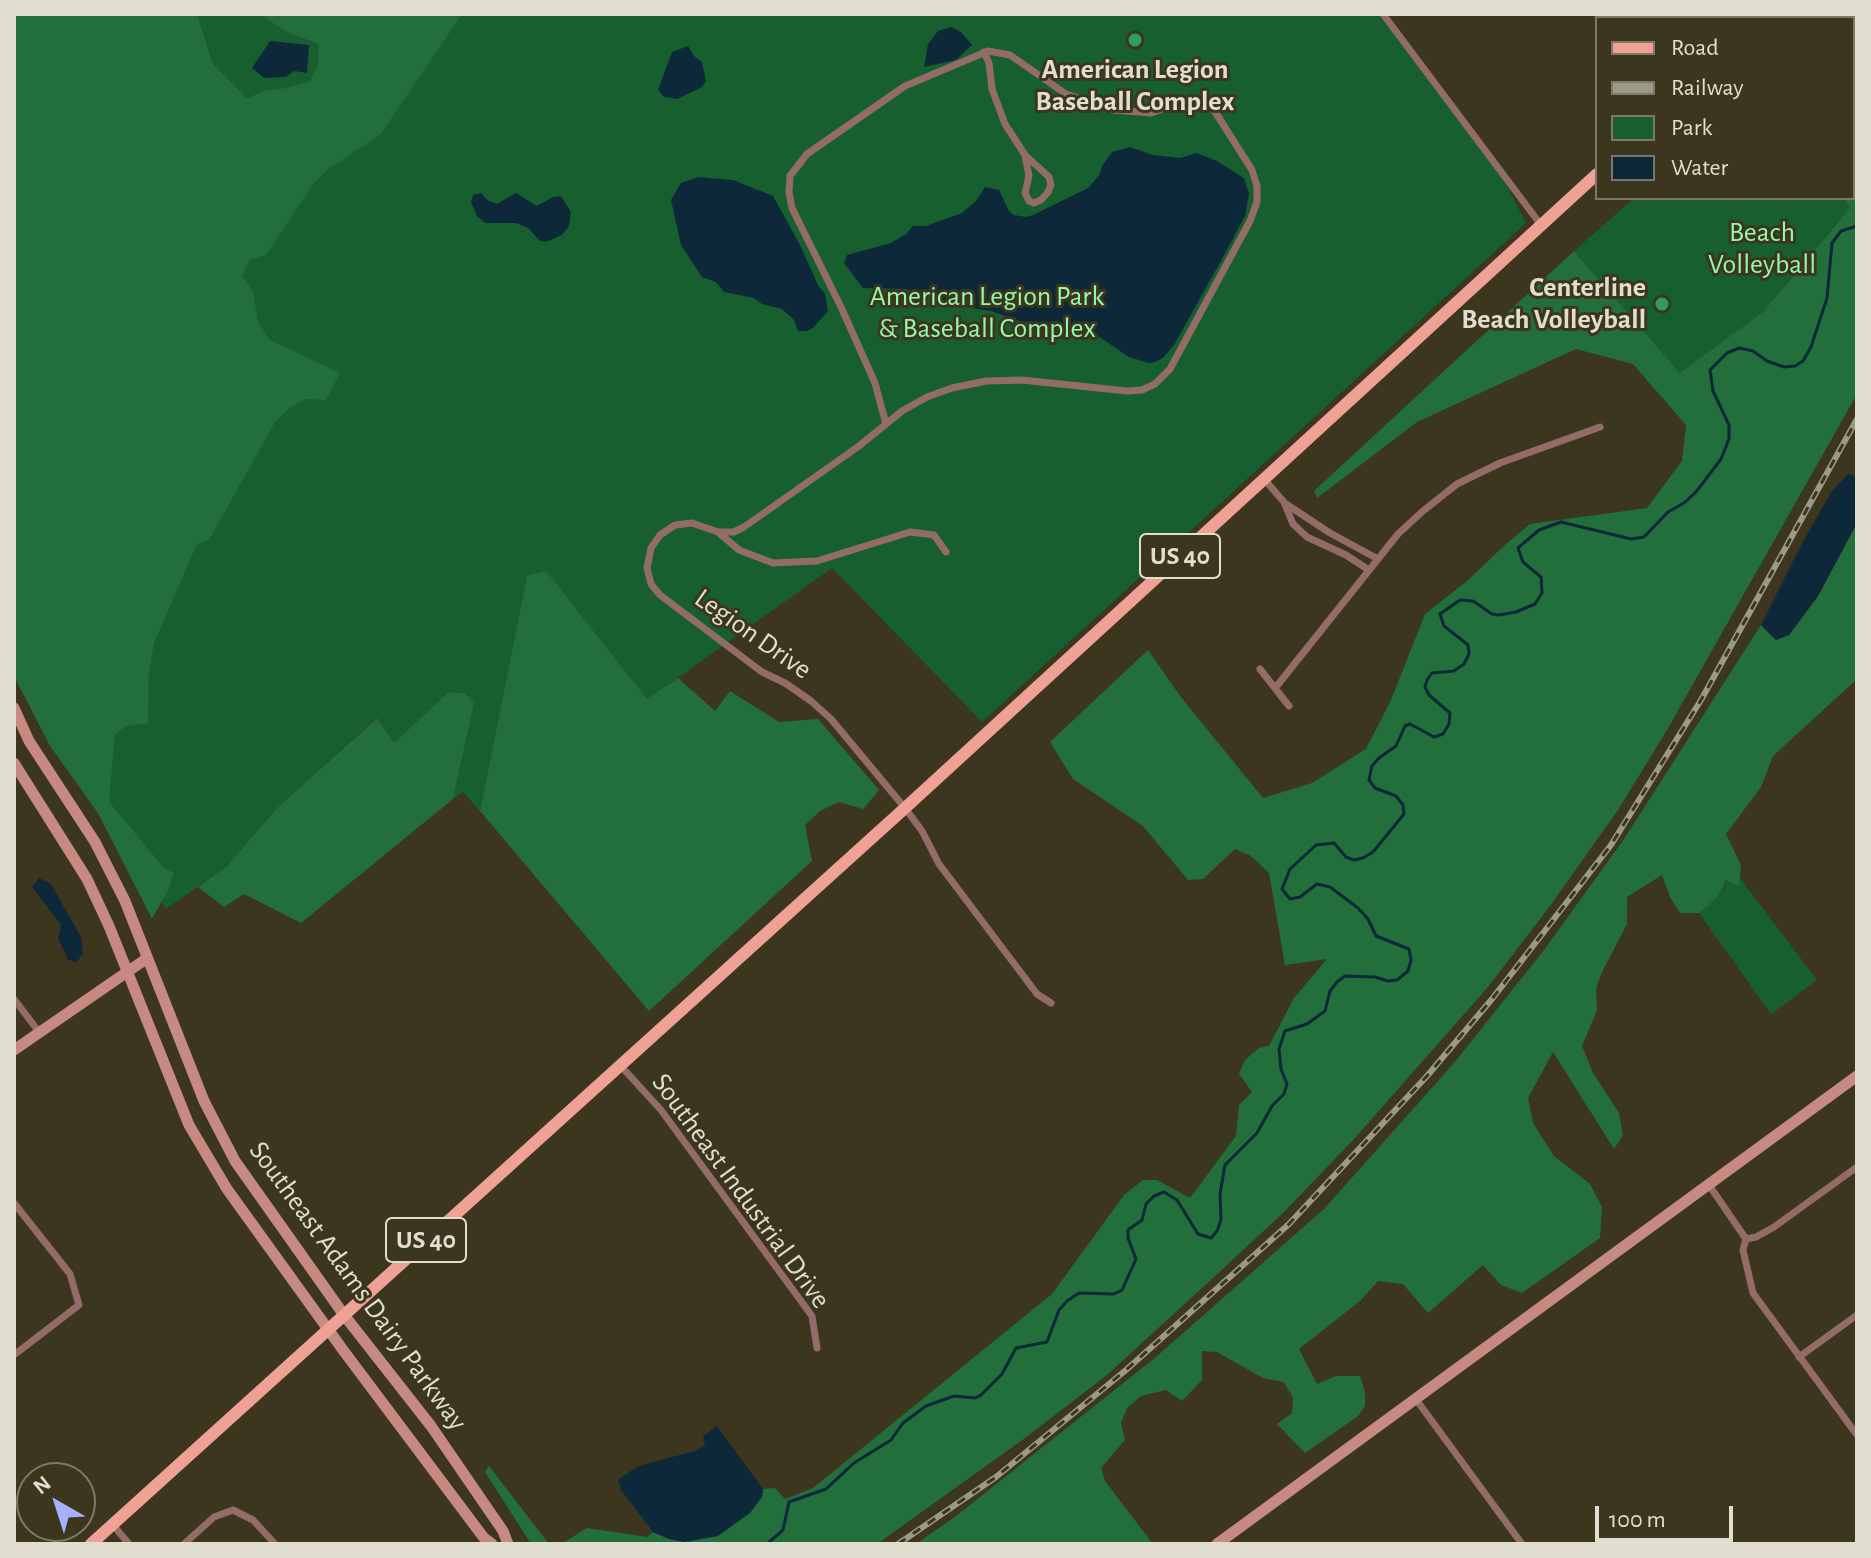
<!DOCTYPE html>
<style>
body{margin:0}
#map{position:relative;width:1871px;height:1558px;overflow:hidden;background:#3c361f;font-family:"Alegreya Sans",sans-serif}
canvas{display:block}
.frame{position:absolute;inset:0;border:16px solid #e1ded0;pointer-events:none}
.legend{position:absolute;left:1595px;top:16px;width:260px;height:184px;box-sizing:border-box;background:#3c361f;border:2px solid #7e7966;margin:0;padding:10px 14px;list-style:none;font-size:24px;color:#e1ded0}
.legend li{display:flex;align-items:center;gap:16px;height:40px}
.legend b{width:40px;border:2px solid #7e7966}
.north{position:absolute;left:16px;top:1462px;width:80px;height:80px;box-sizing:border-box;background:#3c361f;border:2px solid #7e7966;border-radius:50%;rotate:321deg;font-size:22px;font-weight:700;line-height:32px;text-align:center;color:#e1ded0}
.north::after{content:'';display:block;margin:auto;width:28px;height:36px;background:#a7b0fc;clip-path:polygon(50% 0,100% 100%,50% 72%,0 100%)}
.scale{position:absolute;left:1595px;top:1506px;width:138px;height:36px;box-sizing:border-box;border:4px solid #e1ded0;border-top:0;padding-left:10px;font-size:24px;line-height:28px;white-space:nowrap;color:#e1ded0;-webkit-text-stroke:6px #3c361f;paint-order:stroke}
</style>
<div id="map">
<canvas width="1871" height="1558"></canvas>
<div class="frame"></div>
<ul class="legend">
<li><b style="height:10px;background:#efa196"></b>Road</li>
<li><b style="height:10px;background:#9d9988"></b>Railway</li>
<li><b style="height:22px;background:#175f2f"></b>Park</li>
<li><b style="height:22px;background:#0d2939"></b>Water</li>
</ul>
<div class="north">N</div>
<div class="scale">100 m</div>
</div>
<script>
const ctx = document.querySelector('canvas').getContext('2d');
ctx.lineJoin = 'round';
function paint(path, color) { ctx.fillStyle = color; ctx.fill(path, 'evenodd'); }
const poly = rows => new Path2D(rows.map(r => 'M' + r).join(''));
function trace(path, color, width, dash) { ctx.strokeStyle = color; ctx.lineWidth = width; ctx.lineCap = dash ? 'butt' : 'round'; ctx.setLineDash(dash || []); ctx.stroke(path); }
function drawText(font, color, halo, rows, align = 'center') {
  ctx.font = font + ' "Alegreya Sans",sans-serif'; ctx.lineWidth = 6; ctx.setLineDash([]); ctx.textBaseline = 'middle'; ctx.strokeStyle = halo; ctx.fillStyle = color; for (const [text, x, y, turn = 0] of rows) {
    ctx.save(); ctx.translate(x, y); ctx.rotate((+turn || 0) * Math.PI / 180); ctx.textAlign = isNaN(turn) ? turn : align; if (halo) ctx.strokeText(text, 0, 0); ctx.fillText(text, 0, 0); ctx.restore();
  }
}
paint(poly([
 [197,14,260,14,286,32,320,44,318,65,310,81,288,89,266,90,247,98,213,64],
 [375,14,1383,14,1495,162,1526,223,982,722,832,568,648,699,527,577,480,811,463,792,453,799,474,703,465,693,450,692,394,743,376,718,278,807,227,866,166,909,80,788,92,755,196,354],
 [1634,198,1842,198,1850,208,1764,311,1680,373,1574,251],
 [1740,878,1817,980,1771,1014,1699,913,1718,897,1727,880,1739,886]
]), '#175f2f');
paint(poly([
 [14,14,197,14,213,64,247,98,266,90,288,88,310,81,318,65,319,44,286,32,260,14,462,14,380,135,328,169,313,184,266,255,250,259,242,277,253,291,258,322,270,340,340,373,326,400,305,399,290,408,275,422,209,540,197,544,154,643,149,673,148,723,126,726,115,734,109,802,164,868,174,873,168,890,152,919,98,813,50,746,14,676],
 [1804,14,1857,14,1857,394,1667,730,1618,810,1550,906,1488,987,1354,1139,1284,1212,1214,1277,1107,1375,1025,1438,877,1544,561,1544,587,1528,647,1537,653,1532,669,1539,685,1542,762,1497,763,1489,775,1488,785,1499,813,1488,1052,1294,1124,1195,1143,1180,1157,1180,1190,1198,1236,1136,1239,1105,1252,1092,1239,1074,1245,1060,1259,1048,1269,1046,1294,998,1327,959,1285,965,1269,873,1251,856,1235,849,1203,879,1188,880,1143,826,1073,779,1050,742,1148,650,1180,696,1263,798,1312,783,1366,749,1391,700,1425,614,1467,581,1506,544,1530,524,1647,508,1682,461,1686,425,1633,364,1576,349,1417,422,1317,498,1314,491,1574,251,1680,373,1764,311,1850,208,1843,198,1853,198,1853,18,1800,18],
 [1857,523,1857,679,1773,756,1761,787,1726,834,1741,865,1739,886,1726,880,1718,897,1699,913,1680,913,1670,897,1662,875,1627,897,1627,924,1602,972,1596,989,1597,1010,1582,1046,1593,1073,1619,1113,1623,1135,1614,1149,1553,1052,1528,1098,1533,1123,1554,1156,1590,1184,1602,1207,1600,1238,1522,1293,1501,1285,1483,1265,1428,1313,1403,1284,1378,1281,1360,1301,1299,1349,1317,1384,1336,1376,1360,1376,1365,1392,1365,1406,1358,1416,1305,1453,1277,1424,1292,1413,1293,1398,1284,1382,1263,1378,1217,1352,1202,1351,1202,1380,1182,1401,1166,1390,1141,1396,1127,1408,1121,1423,1125,1440,1101,1468,1105,1481,1153,1544,916,1544,956,1516,1156,1357,1325,1208,1454,1063,1544,950,1624,839,1761,625,1776,640,1789,635,1818,596],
 [546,571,647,699,678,678,715,711,730,691,779,722,818,719,879,790,863,809,839,802,820,811,805,825,812,861,649,1011,480,811,527,576],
 [449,692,465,693,474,703,453,799,301,923,244,894,224,907,198,887,227,866,278,807,377,718,394,743],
 [489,1466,549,1544,531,1544,485,1472]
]), '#236f3b');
paint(poly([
 [951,27,961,32,972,45,956,60,924,67,928,44,938,31],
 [270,41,309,45,307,73,294,71,286,77,264,78,252,68],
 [688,46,694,56,702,62,706,81,702,87,677,99,664,97,658,90,672,52],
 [1130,147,1153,155,1180,158,1197,153,1217,161,1244,178,1249,194,1245,216,1222,259,1174,345,1163,358,1155,362,1149,363,1129,357,1095,334,1074,328,1044,322,1022,322,991,311,966,307,956,301,949,303,905,289,863,288,844,263,847,255,891,243,906,234,913,226,926,226,962,213,976,201,985,187,999,190,1009,211,1014,215,1026,217,1033,215,1088,188,1100,174,1102,166,1112,152],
 [698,177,733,180,773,196,799,243,819,287,825,293,828,311,813,328,807,331,798,331,794,320,782,309,762,304,754,298,724,292,716,282,702,277,681,245,671,200,681,183],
 [481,193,487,200,497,204,516,193,537,206,553,197,561,196,571,212,569,226,562,235,546,242,539,240,528,228,516,223,485,223,477,216,471,202,473,195],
 [1848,474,1857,476,1857,523,1818,596,1789,635,1776,640,1761,625,1798,551,1831,492],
 [39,878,51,884,81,937,83,953,77,962,68,960,58,938,61,925,32,887],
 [717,1426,763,1489,762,1497,750,1513,718,1536,685,1542,669,1539,653,1532,621,1490,618,1480,638,1466,695,1451,705,1445,703,1436]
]), '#0d2939');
trace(poly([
 [767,1544,783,1530,789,1502,826,1489,854,1463,891,1440,903,1423,926,1406,954,1396,975,1398,981,1395,1002,1374,1016,1348,1047,1342,1059,1310,1067,1301,1079,1293,1114,1294,1122,1290,1136,1259,1128,1238,1128,1230,1142,1220,1146,1204,1154,1196,1164,1192,1177,1200,1198,1234,1211,1238,1217,1231,1221,1220,1220,1194,1225,1165,1257,1133,1272,1106,1284,1094,1287,1084,1281,1069,1279,1049,1285,1031,1307,1024,1325,1011,1330,991,1337,982,1345,976,1375,977,1388,981,1397,980,1408,971,1411,960,1409,949,1376,936,1368,919,1358,908,1330,887,1317,884,1300,897,1290,899,1282,889,1290,869,1316,845,1334,843,1346,857,1354,860,1363,858,1373,852,1404,814,1403,805,1396,796,1375,788,1369,780,1372,766,1379,758,1396,746,1405,726,1410,724,1434,737,1443,734,1449,724,1450,713,1429,695,1425,687,1427,680,1432,673,1454,671,1464,664,1469,654,1468,645,1444,626,1440,614,1460,600,1473,601,1492,614,1499,615,1516,612,1535,604,1542,593,1541,577,1523,562,1518,548,1539,530,1561,522,1631,539,1644,537,1668,512,1684,503,1696,492,1721,459,1729,439,1729,425,1713,391,1710,370,1727,353,1739,348,1753,351,1767,361,1784,367,1795,366,1803,361,1811,347,1827,298,1832,243,1841,231,1857,226]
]), '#0d2939', 3);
trace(poly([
 [1383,14,1541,225],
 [984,52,989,63,992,89,1005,124,1025,155,1049,177,1051,185,1048,192,1041,200,1034,203,1029,201,1025,193,1029,176,1025,155],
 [886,424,875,383,841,307,792,208,789,192,790,176,807,154,905,86,988,51,1010,55,1066,94,1114,110,1151,113,1190,99,1212,107,1252,170,1257,186,1257,202,1250,221,1170,369,1155,384,1142,390,1127,391,1022,380,986,381,952,388,927,397,902,411,859,446,744,527,734,532,718,532,692,523,675,525,660,535,651,548,647,568,651,584,660,595,762,672,785,683,811,701,831,719,905,808,922,831,939,864,1037,994,1051,1003],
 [1264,479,1284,502,1293,524,1307,537,1346,555,1369,570],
 [1286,504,1330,533,1378,559],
 [718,532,739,550,773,563,817,561,910,532,934,535,946,552],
 [1260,669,1289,706],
 [1276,687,1398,534,1423,511,1457,484,1500,463,1600,427],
 [14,999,39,1032],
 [619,1064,661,1110,812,1316,817,1348],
 [1709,1185,1746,1239,1743,1250,1753,1293,1857,1435],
 [14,1203,70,1274,79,1305,14,1355],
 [1746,1239,1756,1237,1774,1227,1857,1167],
 [1799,1357,1857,1315],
 [1415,1398,1522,1544],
 [113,1525,129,1544],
 [184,1544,214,1517,233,1510,253,1520,275,1544]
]), '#936c67', 7);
trace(poly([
 [14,708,29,741,95,842,125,901,204,1101,235,1161,344,1315,431,1426,503,1531,508,1544],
 [14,763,87,879,109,926,189,1125,227,1189,343,1350,484,1538,492,1544],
 [14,1050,146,959],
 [1217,1544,1857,1076]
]), '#c78a82', 11);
trace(poly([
 [1768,18,1773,14],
 [91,1544,905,808,1597,174]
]), '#efa196', 12);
const rail = poly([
 [898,1544,996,1477,1126,1370,1289,1224,1427,1076,1492,999,1611,845,1701,700,1857,419]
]);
trace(rail, '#9d9988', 6);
trace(rail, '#3c361f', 3, [9]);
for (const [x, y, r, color] of [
 [1135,40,8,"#2e9e5b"],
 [1662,304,8,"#2e9e5b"]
]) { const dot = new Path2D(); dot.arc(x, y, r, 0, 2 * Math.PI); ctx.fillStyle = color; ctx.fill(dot); trace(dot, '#3c361f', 3); }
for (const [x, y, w] of [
 [1180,556,80],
 [426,1240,80]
]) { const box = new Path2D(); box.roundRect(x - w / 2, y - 22, w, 44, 6); ctx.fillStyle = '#3c361f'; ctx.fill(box); trace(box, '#e1ded0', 2); }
drawText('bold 26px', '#e1ded0', null, [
 ["US 40",1180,556],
 ["US 40",426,1240]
]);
drawText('bold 28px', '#e1ded0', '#3c361f', [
 ["American Legion",1135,70],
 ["Baseball Complex",1135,102],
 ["Centerline",1646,288,"right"],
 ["Beach Volleyball",1646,320,"right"]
]);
drawText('28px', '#95f9ac', '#3c361f', [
 ["Beach",1762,233],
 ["Volleyball",1762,265],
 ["American Legion Park",987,297],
 ["& Baseball Complex",987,329]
]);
drawText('28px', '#e1ded0', '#3c361f', [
 ["Legion Drive",753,634,35],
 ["Southeast Industrial Drive",741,1191,54],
 ["Southeast Adams Dairy Parkway",358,1286,54]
]);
</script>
